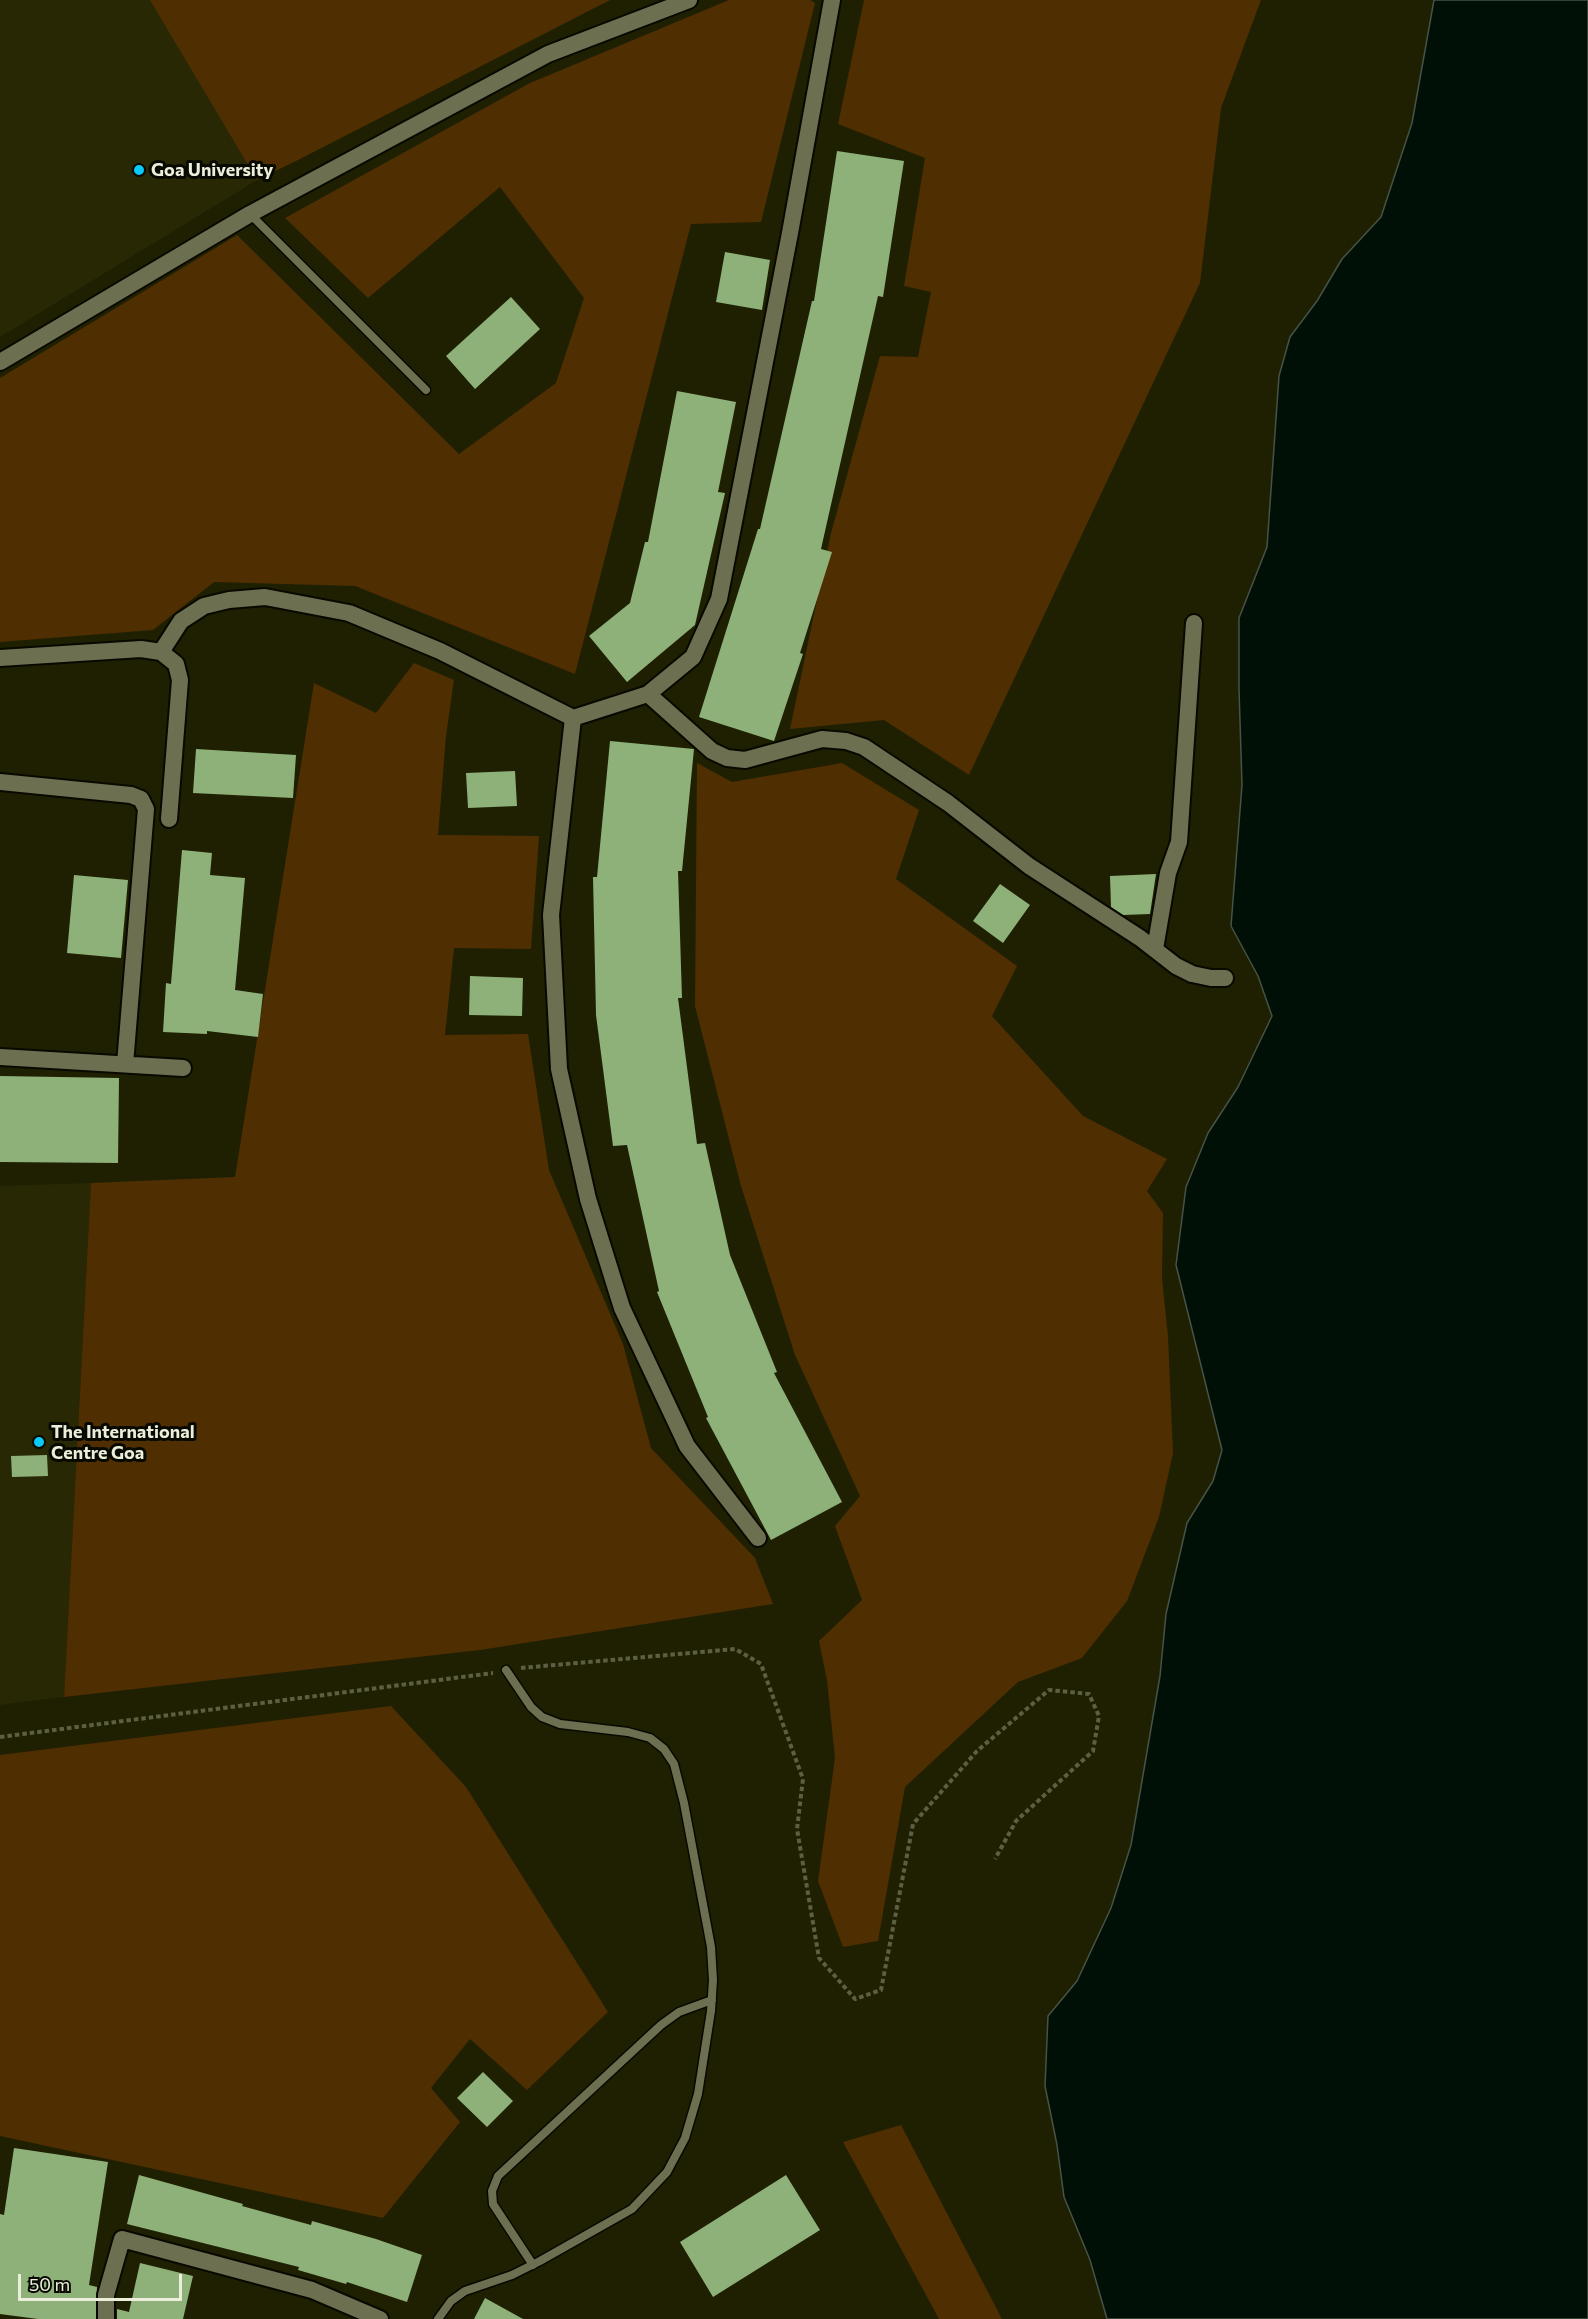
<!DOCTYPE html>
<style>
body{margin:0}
#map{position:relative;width:1588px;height:2319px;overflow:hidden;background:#1f2002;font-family:Commissioner,sans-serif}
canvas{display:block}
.scale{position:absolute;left:18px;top:2274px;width:164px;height:27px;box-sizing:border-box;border:3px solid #ebeedb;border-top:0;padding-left:8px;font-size:18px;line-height:21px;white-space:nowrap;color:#ebeedb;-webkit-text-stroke:4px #080901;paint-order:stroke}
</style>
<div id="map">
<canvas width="1588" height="2319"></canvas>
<div class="scale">50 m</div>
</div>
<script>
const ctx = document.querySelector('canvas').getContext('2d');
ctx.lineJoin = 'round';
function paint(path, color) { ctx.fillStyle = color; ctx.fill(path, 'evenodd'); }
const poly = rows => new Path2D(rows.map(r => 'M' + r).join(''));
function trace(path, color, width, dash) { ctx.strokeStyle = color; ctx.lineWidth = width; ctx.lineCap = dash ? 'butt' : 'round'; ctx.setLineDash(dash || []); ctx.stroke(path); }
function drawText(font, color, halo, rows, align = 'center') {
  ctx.font = font + ' Commissioner,sans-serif'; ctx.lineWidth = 6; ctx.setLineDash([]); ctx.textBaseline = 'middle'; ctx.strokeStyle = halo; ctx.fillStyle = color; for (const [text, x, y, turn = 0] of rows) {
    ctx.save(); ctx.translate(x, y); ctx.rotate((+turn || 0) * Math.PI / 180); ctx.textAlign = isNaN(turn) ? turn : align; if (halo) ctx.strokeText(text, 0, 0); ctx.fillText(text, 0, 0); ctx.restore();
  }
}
paint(poly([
 [0,0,610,0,298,160,257,180,0,337],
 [91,1183,64,1697,0,1705,0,1186]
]), '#282904');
paint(poly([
 [150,0,610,0,298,160,257,180],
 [729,0,810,0,815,3,761,222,691,224,575,674,355,586,214,582,153,630,0,642,0,378,237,235,459,454,556,383,584,298,500,187,368,298,285,218,530,83],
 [864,0,1261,0,1221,108,1200,283,969,775,884,720,790,729,831,533,880,356,918,357,931,292,904,286,925,158,838,124],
 [414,663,454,680,446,736,438,835,539,836,531,949,454,948,445,1035,528,1034,549,1170,623,1344,651,1448,755,1558,773,1604,480,1650,64,1697,91,1183,235,1177,314,683,376,713],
 [697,763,732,782,842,763,919,810,896,879,1017,966,992,1016,1083,1116,1167,1159,1147,1191,1163,1213,1162,1278,1168,1336,1173,1453,1159,1517,1127,1601,1082,1658,1018,1682,905,1787,878,1941,843,1947,818,1881,835,1758,827,1680,819,1641,862,1600,835,1526,860,1496,795,1355,741,1186,695,1006],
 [391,1706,466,1787,608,2012,527,2090,470,2039,431,2088,460,2122,383,2218,0,2136,0,1755],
 [901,2125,1002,2319,939,2319,843,2142]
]), '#4f2e02');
const water = poly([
 [1434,0,1588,0,1588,2319,1107,2319,1090,2260,1064,2197,1057,2145,1045,2086,1048,2016,1077,1981,1111,1908,1131,1845,1160,1676,1166,1614,1187,1523,1213,1481,1222,1450,1176,1265,1186,1187,1208,1133,1238,1087,1272,1016,1258,976,1231,926,1242,785,1239,689,1239,618,1267,547,1279,376,1290,337,1317,301,1342,259,1381,217,1412,123,1434,0]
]);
paint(water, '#001006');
trace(water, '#465346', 1.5);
paint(poly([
 [837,151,904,161,883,297,878,296,821,549,832,552,800,653,803,654,774,741,699,717,758,529,760,529,812,301,814,301],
 [725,252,770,260,762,310,716,302],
 [511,297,540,329,475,389,446,356],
 [677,391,736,402,718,492,725,493,695,625,627,682,589,636,630,603,645,542,648,542],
 [610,741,694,749,682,871,678,871,682,998,678,998,697,1144,705,1143,730,1255,777,1372,774,1373,842,1502,771,1540,706,1418,708,1417,657,1292,659,1291,627,1145,613,1146,596,1015,593,877,597,877],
 [196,749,296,755,293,798,193,793],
 [515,771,517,806,468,808,466,773],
 [182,850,212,853,210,875,245,878,235,990,263,994,258,1037,207,1031,207,1034,163,1032,166,983,171,984],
 [1156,874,1150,914,1123,915,1111,907,1110,876],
 [74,875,128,880,121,958,67,953],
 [1000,884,1030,905,1003,943,973,921],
 [470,976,523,978,522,1016,469,1015],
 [0,1076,119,1078,118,1163,0,1162],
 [47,1455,48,1476,12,1477,11,1456],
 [483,2072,513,2101,487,2127,457,2098],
 [14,2148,108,2162,89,2285,97,2287,96,2319,38,2319,0,2314,0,2214,4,2215],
 [139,2175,243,2204,242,2206,311,2225,312,2221,376,2239,422,2255,407,2302,347,2282,346,2284,298,2270,299,2267,127,2224],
 [786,2175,820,2230,713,2297,680,2242],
 [140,2263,193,2276,183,2319,117,2319,117,2309,129,2312],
 [485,2298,523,2319,474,2319]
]), '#8eb179');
const lane = poly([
 [250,214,426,390],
 [533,2265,493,2204,492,2191,498,2176,661,2025,679,2012,712,2000],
 [438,2319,451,2301,465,2291,512,2275,540,2261,632,2209,667,2172,685,2138,698,2094,711,2011,713,1980,711,1947,684,1803,674,1764,664,1749,650,1738,628,1732,560,1724,542,1717,531,1707,506,1670]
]);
const street = poly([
 [0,362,250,214,548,54,689,0],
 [161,652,181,621,204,606,229,600,265,597,349,613,440,651,573,718],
 [0,658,141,649,161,652,176,664,180,680,169,819],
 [648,694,712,751,727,758,745,760,822,739,846,741,864,747,948,803,1029,866,1140,938,1176,966,1192,974,1211,978,1225,978],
 [0,782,131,795,141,799,146,809,125,1064],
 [1155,949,1168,873,1179,842,1194,623],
 [0,1057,183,1068],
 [758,1538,687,1446,622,1308,588,1199,559,1069,551,915,573,718,648,694,693,657,719,599,790,233,832,0],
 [106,2319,106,2295,122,2239,312,2290,380,2319]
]);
trace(lane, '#090900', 11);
trace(street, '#090900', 20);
trace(poly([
 [521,1668,735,1649,761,1664,803,1779,797,1829,819,1958,855,1999,881,1990,913,1824,977,1751,1049,1690,1089,1694,1099,1716,1093,1751,1016,1821,995,1859],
 [0,1737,493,1673]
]), '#5d5f44', 4, [4.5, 3]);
trace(lane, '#6d7050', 8);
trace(street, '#6d7050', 16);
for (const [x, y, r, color] of [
 [139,170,6,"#0acafa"],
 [39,1442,6,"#0acafa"]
]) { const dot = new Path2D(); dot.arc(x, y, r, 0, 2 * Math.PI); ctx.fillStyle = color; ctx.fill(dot); trace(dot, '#080901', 2); }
drawText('bold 18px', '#ebeedb', '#080901', [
 ["Goa University",151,170],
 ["The International",51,1432],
 ["Centre Goa",51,1453]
], 'left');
</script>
